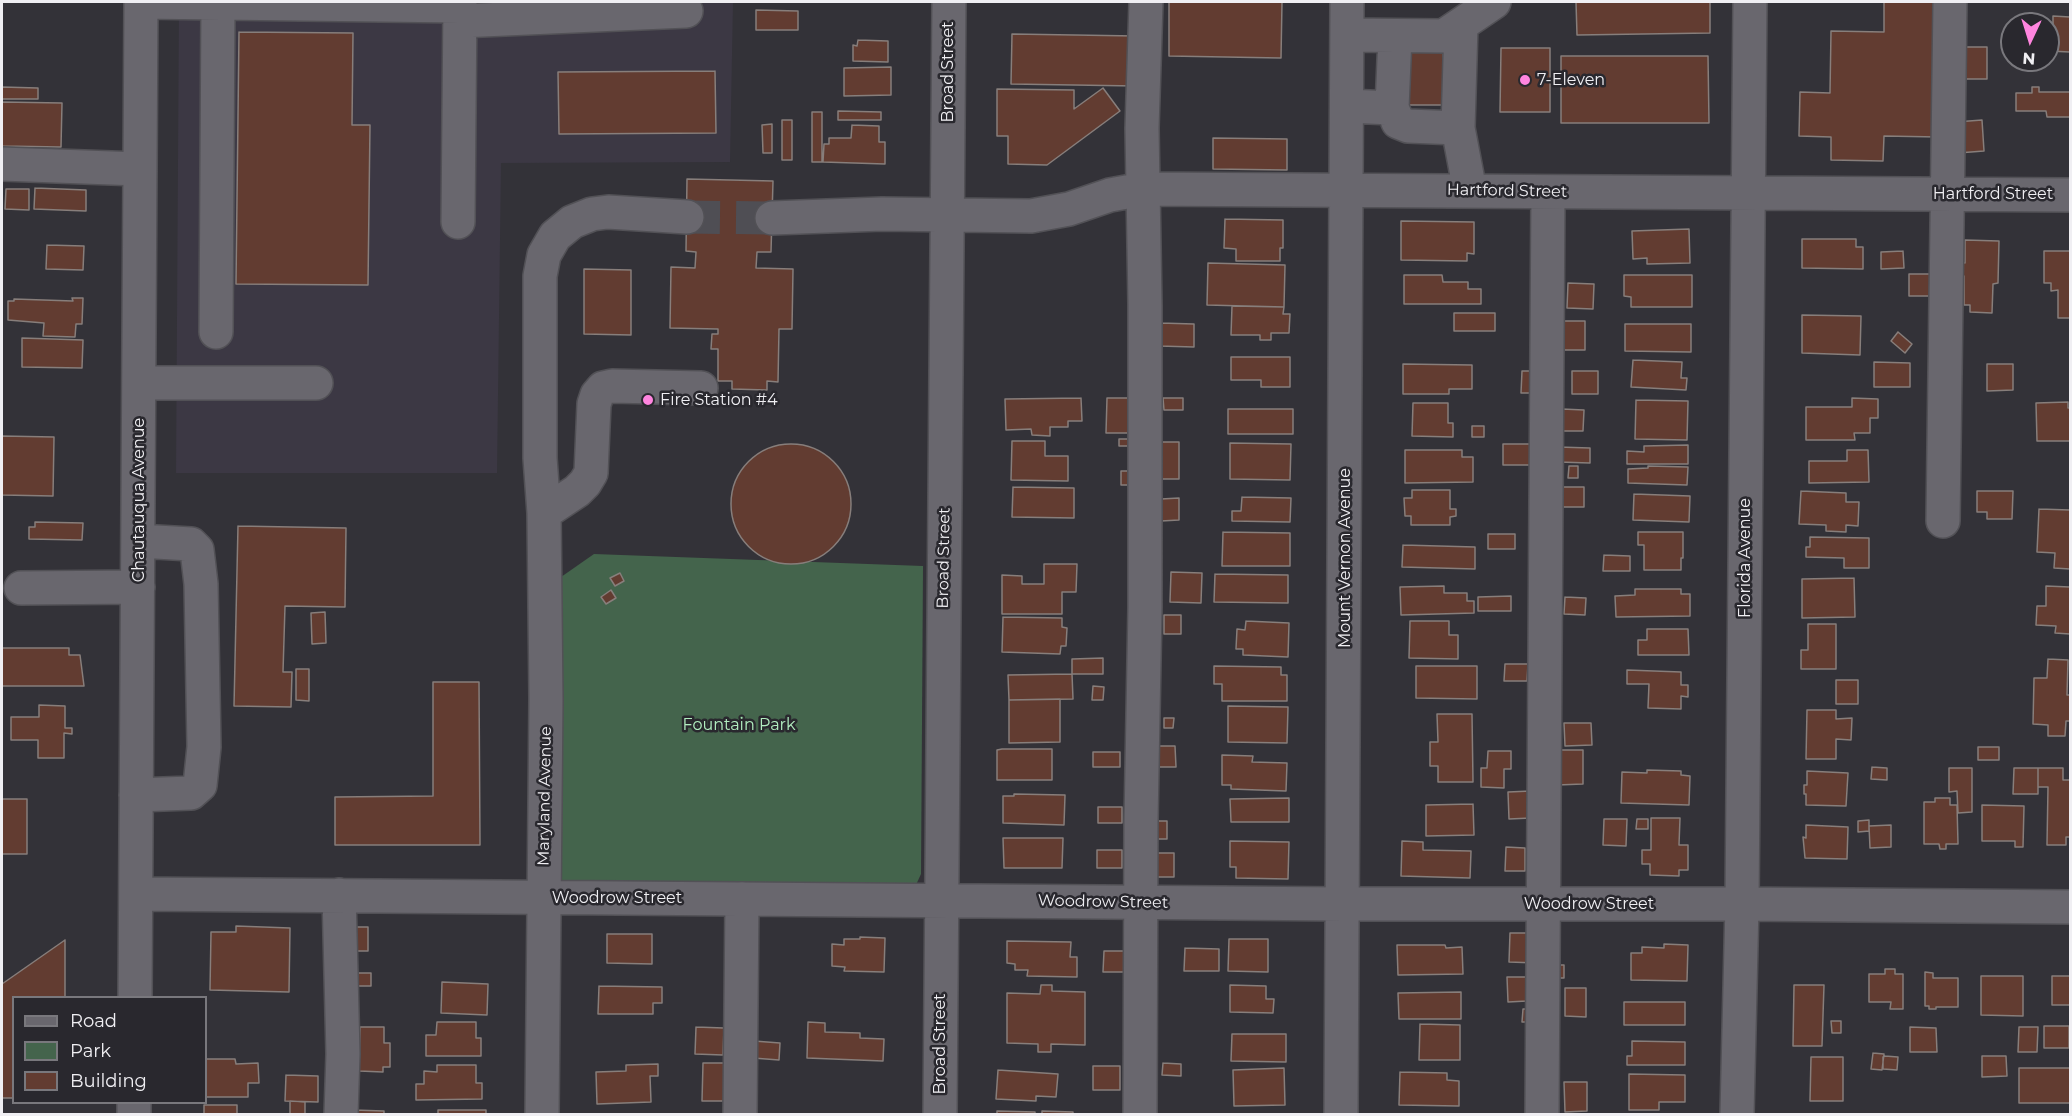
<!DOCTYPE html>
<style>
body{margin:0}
#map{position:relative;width:2072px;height:1116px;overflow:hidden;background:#333238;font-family:Montserrat,sans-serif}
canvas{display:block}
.frame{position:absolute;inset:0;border:3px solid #f0eff3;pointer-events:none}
.legend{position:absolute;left:12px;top:996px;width:195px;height:108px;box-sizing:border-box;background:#29282e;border:2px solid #79787d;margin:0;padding:8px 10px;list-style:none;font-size:18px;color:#f0eff3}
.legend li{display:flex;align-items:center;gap:12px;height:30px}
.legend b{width:30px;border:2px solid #79787d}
.north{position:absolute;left:2000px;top:12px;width:60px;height:60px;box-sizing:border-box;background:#29282e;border:2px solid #79787d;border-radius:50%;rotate:184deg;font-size:16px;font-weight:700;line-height:24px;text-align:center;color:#f0eff3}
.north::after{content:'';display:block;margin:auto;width:21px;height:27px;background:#ff85df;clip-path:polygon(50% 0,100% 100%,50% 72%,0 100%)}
</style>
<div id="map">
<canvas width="2072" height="1116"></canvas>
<div class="frame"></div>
<ul class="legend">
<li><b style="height:8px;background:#69676e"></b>Road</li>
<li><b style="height:16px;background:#44644c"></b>Park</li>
<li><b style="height:16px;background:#623c31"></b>Building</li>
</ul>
<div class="north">N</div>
</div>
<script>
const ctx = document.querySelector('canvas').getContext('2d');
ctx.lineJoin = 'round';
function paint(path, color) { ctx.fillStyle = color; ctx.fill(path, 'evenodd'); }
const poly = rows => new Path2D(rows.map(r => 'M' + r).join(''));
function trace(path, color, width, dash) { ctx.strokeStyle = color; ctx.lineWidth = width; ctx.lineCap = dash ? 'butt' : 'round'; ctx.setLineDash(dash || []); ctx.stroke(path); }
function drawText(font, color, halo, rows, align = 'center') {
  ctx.font = font + ' Montserrat,sans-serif'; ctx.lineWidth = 5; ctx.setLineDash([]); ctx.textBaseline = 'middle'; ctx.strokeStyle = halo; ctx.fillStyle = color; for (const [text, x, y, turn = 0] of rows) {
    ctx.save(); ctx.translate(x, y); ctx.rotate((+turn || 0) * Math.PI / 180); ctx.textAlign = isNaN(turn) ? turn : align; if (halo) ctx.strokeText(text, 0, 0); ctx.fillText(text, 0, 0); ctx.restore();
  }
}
paint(poly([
 [179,2,733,2,730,162,501,163,497,473,176,473]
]), '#3c3844');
paint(poly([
 [594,554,923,566,921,874,915,887,561,884,556,871,561,577]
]), '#44644c');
const building = poly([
 [1169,2,1282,2,1281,58,1169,56,1169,2],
 [1576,2,1710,2,1710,33,1577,35,1576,2],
 [1884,2,1940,2,1938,137,1884,136,1883,161,1831,160,1831,137,1799,136,1800,92,1830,93,1831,31,1884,32,1884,2],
 [756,10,798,11,798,30,756,30,756,10],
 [2053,16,2070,17,2070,52,2048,51,2048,34,2053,34,2053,16],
 [239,32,353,33,352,125,370,125,368,285,236,284,239,32],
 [1012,34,1136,36,1136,86,1011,84,1012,34],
 [858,40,888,41,888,62,853,61,853,45,857,46,858,40],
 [1964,47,1987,47,1987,79,1964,79,1964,47],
 [1405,48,1443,48,1443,105,1405,105,1405,48],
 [1501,48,1550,48,1550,112,1500,112,1501,48],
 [1561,56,1708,56,1709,123,1561,123,1561,56],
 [891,67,891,95,844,96,844,68,891,67],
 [715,71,716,133,559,134,558,72,715,71],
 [2,87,38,88,38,99,2,99,2,87],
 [2032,87,2039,87,2039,92,2070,92,2070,117,2047,117,2046,111,2016,111,2016,93,2032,93,2032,87],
 [1103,88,1120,111,1047,165,1008,164,1008,136,997,136,997,89,1074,90,1074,109,1103,88],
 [2,102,62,103,61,147,2,146,2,102],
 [838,111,881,112,881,120,838,120,838,111],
 [812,112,822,112,822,162,812,162,812,112],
 [782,120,792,120,792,160,782,160,782,120],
 [1982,120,1984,151,1958,153,1956,122,1982,120],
 [772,124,772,153,763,153,762,125,772,124],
 [852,125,879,126,879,142,885,142,885,164,823,162,824,144,829,144,829,138,851,138,852,125],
 [1213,138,1287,139,1287,170,1213,169,1213,138],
 [687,179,773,181,771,252,757,252,756,268,793,269,792,329,779,329,778,382,767,381,767,390,732,389,732,381,718,381,718,349,711,349,712,334,718,334,718,329,670,328,671,267,695,268,696,252,686,251,687,179],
 [35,188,86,190,86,211,34,209,35,188],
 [6,189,29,189,29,210,5,209,6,189],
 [1225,219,1283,220,1283,248,1280,248,1280,261,1236,261,1236,249,1224,248,1225,219],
 [1401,221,1474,222,1474,254,1467,253,1467,261,1401,260,1401,221],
 [1689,229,1690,263,1647,264,1647,258,1633,259,1632,231,1689,229],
 [1802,239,1856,239,1856,247,1863,247,1863,269,1802,268,1802,239],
 [1965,240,1999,241,1998,283,1993,284,1992,313,1970,312,1970,305,1964,305,1964,276,1956,276,1956,262,1965,263,1965,240],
 [47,245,84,246,83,270,46,269,47,245],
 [1903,251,1904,268,1881,269,1881,252,1903,251],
 [2044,251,2070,251,2070,318,2058,318,2058,290,2051,291,2051,283,2044,283,2044,251],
 [1208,263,1285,265,1284,307,1207,305,1208,263],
 [584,269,631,270,631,335,584,334,584,269],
 [1909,274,1931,274,1931,296,1909,296,1909,274],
 [1404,275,1442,275,1443,282,1468,282,1468,289,1481,289,1481,304,1404,304,1404,275],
 [1624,275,1692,275,1692,307,1631,307,1631,297,1624,296,1624,275],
 [1568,283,1594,284,1593,309,1567,308,1568,283],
 [72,298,83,298,82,324,76,324,75,337,43,336,44,323,8,320,8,301,14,301,14,299,73,301,72,298],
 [1232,306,1284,307,1283,314,1290,314,1289,333,1271,333,1271,340,1260,340,1260,335,1231,335,1232,306],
 [1454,313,1495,313,1495,331,1454,331,1454,313],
 [1802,315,1861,316,1860,355,1802,353,1802,315],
 [1564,321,1585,321,1585,350,1564,350,1564,321],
 [1160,323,1194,324,1194,347,1159,346,1160,323],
 [1625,324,1691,324,1691,352,1625,351,1625,324],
 [1898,332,1912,344,1905,353,1891,341,1898,332],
 [22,338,83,340,82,368,22,367,22,338],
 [1231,357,1290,357,1290,387,1261,387,1261,380,1231,380,1231,357],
 [1633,360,1682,362,1681,378,1687,378,1686,390,1631,387,1633,360],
 [1874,362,1910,363,1910,387,1874,387,1874,362],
 [1403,364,1472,365,1472,389,1449,389,1449,394,1403,394,1403,364],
 [1987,364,2013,364,2013,390,1987,391,1987,364],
 [1522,371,1537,371,1537,393,1521,393,1522,371],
 [1572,371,1598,371,1598,394,1572,394,1572,371],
 [1081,398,1082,421,1068,421,1068,427,1050,427,1050,436,1032,435,1031,429,1006,430,1005,399,1081,398],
 [1107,398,1133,398,1133,433,1106,433,1107,398],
 [1163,398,1183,398,1183,410,1164,410,1163,398],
 [1852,398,1878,399,1878,418,1870,418,1870,433,1854,433,1855,440,1806,440,1806,407,1852,407,1852,398],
 [1636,400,1688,401,1687,440,1635,439,1636,400],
 [2068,402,2068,408,2070,408,2070,441,2037,441,2036,403,2068,402],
 [1413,403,1448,403,1448,423,1453,423,1453,437,1412,436,1413,403],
 [1228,409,1293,409,1293,434,1228,434,1228,409],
 [1562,409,1584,410,1583,431,1561,431,1562,409],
 [1472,426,1484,426,1484,437,1472,437,1472,426],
 [2,436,54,437,53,496,2,495,2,436],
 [1119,439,1128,439,1128,446,1119,446,1119,439],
 [1012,441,1045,441,1045,456,1068,456,1068,481,1011,480,1012,441],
 [1156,442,1179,442,1179,479,1156,479,1156,442],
 [1230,443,1291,444,1290,480,1230,479,1230,443],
 '731 504a60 60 0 1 1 120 0a60 60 0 1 1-120 0Z',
 [1503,444,1530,444,1530,465,1503,465,1503,444],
 [1688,445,1688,464,1627,464,1627,451,1644,452,1644,446,1688,445],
 [1558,447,1590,448,1590,463,1558,462,1558,447],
 [1405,450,1462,450,1462,457,1473,457,1473,482,1405,483,1405,450],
 [1847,450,1868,450,1869,482,1809,483,1809,461,1847,461,1847,450],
 [1569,466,1578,466,1578,478,1568,478,1569,466],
 [1648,466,1688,467,1687,485,1628,483,1628,469,1648,468,1648,466],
 [1121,471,1135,471,1134,485,1121,485,1121,471],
 [1013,487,1074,488,1074,518,1012,517,1013,487],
 [1562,487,1584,487,1584,507,1562,507,1562,487],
 [1412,490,1450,490,1450,509,1456,509,1456,516,1450,517,1450,525,1411,525,1411,516,1405,516,1404,498,1412,498,1412,490],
 [1801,491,1846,493,1846,502,1859,502,1858,526,1846,525,1846,532,1826,531,1826,525,1799,524,1801,491],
 [1977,491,2013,491,2012,519,1987,519,1987,512,1977,512,1977,491],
 [1634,494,1690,496,1689,522,1633,520,1634,494],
 [1242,497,1291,498,1290,522,1232,521,1232,511,1241,511,1242,497],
 [1179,498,1179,520,1161,521,1161,499,1179,498],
 [2039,509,2070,510,2070,569,2054,568,2055,553,2037,552,2039,509],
 [35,522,83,523,82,540,29,539,29,527,35,527,35,522],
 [238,526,346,528,345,607,285,606,283,672,292,672,291,707,234,706,238,526],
 [1223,532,1290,533,1290,566,1222,566,1223,532],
 [1638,532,1683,532,1683,558,1681,558,1681,570,1644,570,1644,545,1638,545,1638,532],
 [1488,534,1515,534,1515,549,1488,549,1488,534],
 [1810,537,1869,538,1869,568,1844,568,1844,558,1806,557,1806,547,1810,547,1810,537],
 [1403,545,1475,547,1475,569,1402,567,1403,545],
 [1604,555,1630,556,1630,571,1603,571,1604,555],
 [1044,564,1077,564,1076,592,1062,592,1062,614,1002,614,1002,575,1022,576,1022,584,1044,584,1044,564],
 [1171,572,1202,573,1201,603,1170,602,1171,572],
 [620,573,624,581,615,586,610,578,620,573],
 [1215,574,1288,575,1288,603,1214,602,1215,574],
 [1854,578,1855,617,1802,618,1802,579,1854,578],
 [1444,586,1444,593,1467,593,1467,601,1474,601,1474,613,1401,615,1400,587,1444,586],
 [2046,586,2070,587,2070,634,2055,633,2056,626,2036,625,2037,606,2046,606,2046,586],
 [1635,589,1681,589,1681,594,1690,594,1690,616,1616,617,1615,596,1635,595,1635,589],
 [611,590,616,598,606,604,601,597,611,590],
 [1511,596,1511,611,1478,611,1478,597,1511,596],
 [1565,597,1586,598,1585,615,1564,614,1565,597],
 [325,612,326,643,312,644,311,613,325,612],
 [1164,615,1181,615,1181,634,1164,634,1164,615],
 [1003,617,1062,618,1062,627,1067,628,1066,646,1061,646,1060,654,1002,652,1003,617],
 [1246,621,1289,623,1288,657,1243,655,1243,649,1236,649,1237,629,1245,630,1246,621],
 [1410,621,1449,621,1449,635,1458,635,1458,659,1409,658,1410,621],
 [1808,624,1836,624,1836,669,1801,669,1801,650,1808,650,1808,624],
 [1647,629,1688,629,1689,655,1638,655,1638,640,1647,640,1647,629],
 [2,648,69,648,69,655,80,655,84,686,2,686,2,648],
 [1103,658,1103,674,1072,674,1072,659,1103,658],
 [2048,659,2068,660,2067,695,2070,695,2070,721,2066,721,2065,736,2048,736,2048,725,2033,724,2034,678,2047,678,2048,659],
 [1505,664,1528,664,1527,681,1504,681,1505,664],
 [1214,666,1281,667,1281,675,1287,675,1287,701,1222,701,1222,684,1214,684,1214,666],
 [1416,666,1477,666,1477,699,1416,698,1416,666],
 [296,669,309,669,309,701,296,700,296,669],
 [1627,670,1681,672,1681,685,1688,685,1688,697,1681,696,1681,709,1648,708,1649,684,1627,684,1627,670],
 [1072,674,1073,699,1009,700,1008,675,1072,674],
 [1836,680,1858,680,1858,704,1836,704,1836,680],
 [433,682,479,682,480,845,335,845,335,797,433,796,433,682],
 [1093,686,1104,687,1103,700,1092,700,1093,686],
 [1060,699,1060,742,1009,743,1009,700,1060,699],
 [39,705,65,706,65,728,72,728,72,734,64,733,64,758,38,758,38,740,11,740,11,717,39,717,39,705],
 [1228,706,1288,707,1287,743,1228,742,1228,706],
 [1807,710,1836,710,1836,719,1852,718,1851,740,1836,739,1836,759,1806,759,1807,710],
 [1437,714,1472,714,1473,782,1438,782,1438,766,1430,766,1430,742,1438,742,1437,714],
 [1164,718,1174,718,1173,728,1164,728,1164,718],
 [1564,723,1591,723,1592,745,1565,746,1564,723],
 [1154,746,1175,746,1176,767,1155,767,1154,746],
 [1978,747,1999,747,1999,760,1978,760,1978,747],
 [1002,749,1052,749,1052,780,997,780,997,750,1002,749],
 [1556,750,1583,750,1583,784,1557,785,1556,750],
 [1488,751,1511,751,1511,769,1504,769,1504,788,1481,787,1481,768,1487,768,1488,751],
 [1093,752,1120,752,1120,767,1093,767,1093,752],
 [1222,755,1253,756,1252,762,1287,763,1286,791,1231,789,1231,785,1222,785,1222,755],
 [1872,767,1887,768,1887,780,1871,779,1872,767],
 [1949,768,1972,768,1972,812,1958,813,1957,791,1949,792,1949,768],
 [2014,768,2038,768,2038,794,2013,794,2014,768],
 [2038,768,2063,768,2063,780,2070,780,2070,837,2066,837,2066,845,2047,845,2048,787,2038,787,2038,768],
 [1647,770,1681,771,1681,775,1690,776,1689,805,1621,803,1622,772,1647,773,1647,770],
 [1807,771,1848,773,1846,806,1806,805,1806,794,1804,794,1804,785,1807,785,1807,771],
 [1531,791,1531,818,1509,819,1508,792,1531,791],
 [1014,794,1065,795,1064,825,1003,823,1003,796,1014,796,1014,794],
 [1289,798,1289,822,1231,822,1230,799,1289,798],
 [1935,798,1950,798,1950,805,1957,805,1958,844,1946,844,1946,849,1940,849,1939,844,1924,844,1924,802,1935,802,1935,798],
 [2,799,27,799,27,854,2,854,2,799],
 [1473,804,1474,835,1426,836,1426,805,1473,804],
 [1982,805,2024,806,2023,847,2015,847,2015,841,1982,841,1982,805],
 [1098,807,1122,807,1122,823,1098,823,1098,807],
 [1651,818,1680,818,1679,845,1688,845,1688,870,1679,870,1679,876,1650,875,1650,864,1642,864,1642,850,1651,850,1651,818],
 [1604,819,1627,819,1626,846,1603,845,1604,819],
 [1637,819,1648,819,1648,829,1636,829,1637,819],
 [1869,820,1869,831,1858,832,1858,821,1869,820],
 [1153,821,1167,821,1167,839,1152,839,1153,821],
 [1806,825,1848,827,1847,859,1805,858,1803,837,1806,838,1806,825],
 [1891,825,1891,847,1870,848,1869,826,1891,825],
 [1003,838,1063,838,1062,868,1004,868,1003,838],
 [1230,841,1289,842,1288,879,1236,878,1236,867,1230,867,1230,841],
 [1402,841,1423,842,1423,850,1471,851,1470,878,1401,876,1402,841],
 [1506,847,1525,848,1525,871,1505,871,1506,847],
 [1097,850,1122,850,1122,868,1097,868,1097,850],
 [1152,853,1174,853,1174,877,1151,877,1152,853],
 [236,926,290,928,289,992,210,990,211,932,236,932,236,926],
 [349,927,368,927,368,951,349,951,349,927],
 [1510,933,1537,933,1536,963,1509,962,1510,933],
 [607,934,652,934,652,964,607,963,607,934],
 [860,937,885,938,884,972,844,971,845,967,832,966,832,944,844,945,844,939,860,939,860,937],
 [1229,939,1268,939,1268,972,1228,971,1229,939],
 [65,940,65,998,14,998,14,1098,2,1098,2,984,65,940],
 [1007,941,1071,942,1070,957,1077,957,1077,977,1027,976,1028,970,1015,970,1015,964,1007,963,1007,941],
 [1664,944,1688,945,1687,981,1631,980,1631,953,1642,953,1642,947,1664,948,1664,944],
 [1397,945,1445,945,1446,948,1462,947,1463,974,1398,975,1397,945],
 [1185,948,1219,949,1219,971,1184,971,1185,948],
 [1104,951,1128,951,1127,972,1103,972,1104,951],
 [1552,965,1564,965,1564,978,1551,978,1552,965],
 [1885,969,1895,969,1895,974,1903,974,1903,1009,1890,1009,1891,1002,1869,1002,1869,974,1885,974,1885,969],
 [1925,972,1933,973,1933,978,1958,978,1958,1007,1936,1007,1936,1009,1929,1009,1929,1006,1925,1006,1925,972],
 [354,973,371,973,371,986,354,986,354,973],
 [1981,976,2023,976,2023,1016,1981,1015,1981,976],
 [2052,976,2070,976,2070,1005,2052,1005,2052,976],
 [1507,977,1527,977,1527,1001,1508,1002,1507,977],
 [442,982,488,984,487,1015,441,1013,442,982],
 [1041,985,1052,985,1052,991,1085,992,1085,1045,1051,1044,1051,1052,1038,1052,1038,1044,1007,1043,1007,993,1040,994,1041,985],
 [1230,985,1266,986,1266,999,1274,999,1273,1013,1230,1012,1230,985],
 [1794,985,1824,985,1822,1046,1793,1046,1794,985],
 [599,986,662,987,662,1003,653,1003,653,1014,598,1014,599,986],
 [1565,988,1586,988,1586,1017,1565,1016,1565,988],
 [1461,992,1461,1019,1399,1019,1398,993,1461,992],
 [1624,1002,1685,1002,1685,1025,1624,1025,1624,1002],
 [1523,1009,1535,1009,1535,1022,1522,1022,1523,1009],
 [1831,1021,1841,1021,1841,1033,1832,1033,1831,1021],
 [437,1022,476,1022,476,1038,481,1038,481,1056,426,1056,426,1035,436,1035,437,1022],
 [808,1022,825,1023,825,1032,860,1033,860,1038,884,1039,883,1061,807,1058,808,1022],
 [1420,1024,1460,1025,1460,1060,1419,1060,1420,1024],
 [2044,1026,2069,1026,2069,1048,2044,1048,2044,1026],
 [360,1027,384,1027,384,1043,390,1043,390,1067,383,1067,383,1072,359,1071,360,1027],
 [696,1027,724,1028,723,1055,695,1054,696,1027],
 [1910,1027,1936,1028,1937,1052,1910,1052,1910,1027],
 [2019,1027,2038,1027,2037,1052,2018,1052,2019,1027],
 [1232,1034,1286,1034,1286,1062,1231,1061,1232,1034],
 [754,1041,780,1043,779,1060,753,1058,754,1041],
 [1632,1041,1685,1042,1685,1065,1627,1065,1627,1056,1632,1056,1632,1041],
 [1873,1053,1884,1054,1882,1070,1871,1069,1873,1053],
 [1885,1056,1898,1057,1897,1070,1883,1069,1883,1057,1885,1056],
 [1982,1056,2006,1056,2007,1076,1982,1077,1982,1056],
 [1811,1057,1843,1057,1843,1101,1810,1101,1811,1057],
 [206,1059,235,1059,236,1064,258,1063,259,1083,248,1083,248,1097,206,1097,206,1059],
 [703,1063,726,1063,726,1101,702,1101,703,1063],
 [1163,1063,1181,1064,1181,1076,1162,1075,1163,1063],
 [658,1064,658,1076,650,1076,651,1102,597,1104,596,1072,626,1071,626,1065,658,1064],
 [437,1065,476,1065,476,1083,482,1083,482,1099,416,1100,416,1084,424,1084,424,1071,437,1072,437,1065],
 [1093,1066,1120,1066,1120,1090,1093,1090,1093,1066],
 [1284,1068,1285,1105,1234,1106,1233,1070,1284,1068],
 [2019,1068,2070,1068,2070,1103,2019,1103,2019,1068],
 [998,1070,1058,1074,1056,1097,1036,1096,1036,1101,996,1099,998,1070],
 [1400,1072,1447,1073,1447,1080,1459,1081,1459,1106,1399,1105,1400,1072],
 [1629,1074,1685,1075,1685,1102,1659,1102,1659,1110,1629,1110,1629,1074],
 [286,1075,318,1076,318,1102,285,1101,286,1075],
 [1564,1082,1587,1082,1587,1111,1565,1112,1564,1082],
 [290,1101,305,1102,305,1114,290,1114,290,1101],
 [204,1105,237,1105,237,1114,204,1114,204,1105],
 [353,1110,384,1111,384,1114,352,1114,353,1110],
 [438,1110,486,1110,486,1114,438,1114,438,1110],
 [997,1111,1035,1112,1035,1114,997,1114,997,1111],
 [1042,1111,1073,1112,1073,1114,1042,1114,1042,1111]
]);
paint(building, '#623c31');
trace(building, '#877e7b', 1.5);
trace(poly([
 [687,217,772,218]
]), '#4f4e54', 33, [33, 16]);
const minor = poly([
 [141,2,460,6],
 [460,21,686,11],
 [1461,25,1458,128,1470,191],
 [1347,35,1444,36,1494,2],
 [1347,106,1392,108,1395,36],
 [1392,108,1398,122,1408,126,1458,128],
 [2,164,139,169],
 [772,218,882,214,1031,216,1069,209,1110,195,1143,189,2070,195],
 [458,222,460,2],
 [216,332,218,3],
 [139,383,316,383],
 [544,513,577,491,585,483,591,473,594,404,597,395,603,388,612,386,701,388],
 [1943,521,1950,2],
 [21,588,138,587],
 [136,795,191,793,200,785,204,747,201,584,197,550,191,544,139,541],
 [136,894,1343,904,1742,904,2070,907],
 [339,895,343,1054,341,1114],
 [135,998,141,2],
 [134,1114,134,1102],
 [542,1114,546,699,544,513,540,458,540,276,544,255,555,236,572,222,592,214,608,212,687,217],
 [740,1114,742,899],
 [940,1114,949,2],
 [1140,1114,1141,821,1145,607,1145,305,1142,128,1146,2],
 [1341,1114,1347,2],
 [1542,1114,1548,192],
 [1737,1114,1742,904,1750,2]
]);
trace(minor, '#525156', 36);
trace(minor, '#69676e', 33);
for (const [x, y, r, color] of [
 [1525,80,6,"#ff85df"],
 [648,400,6,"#ff85df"]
]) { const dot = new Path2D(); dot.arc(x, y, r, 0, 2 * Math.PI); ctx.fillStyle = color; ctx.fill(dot); trace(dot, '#29282e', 2); }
drawText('16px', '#f0eff3', '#29282e', [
 ["Broad Street",948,72,-90],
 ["Hartford Street",1507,191,1],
 ["Hartford Street",1993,194],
 ["Chautauqua Avenue",139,500,-90],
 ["Broad Street",944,558,-89],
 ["Mount Vernon Avenue",1345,558,-90],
 ["Florida Avenue",1745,558,-90],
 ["Maryland Avenue",545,796,-89],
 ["Woodrow Street",617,898],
 ["Woodrow Street",1103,902,1],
 ["Woodrow Street",1589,904],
 ["Broad Street",940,1044,-90]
]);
drawText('16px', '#f0eff3', '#29282e', [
 ["7-Eleven",1537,80],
 ["Fire Station #4",660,400]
], 'left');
drawText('16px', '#b2eec0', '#29282e', [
 ["Fountain Park",739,725]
]);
</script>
